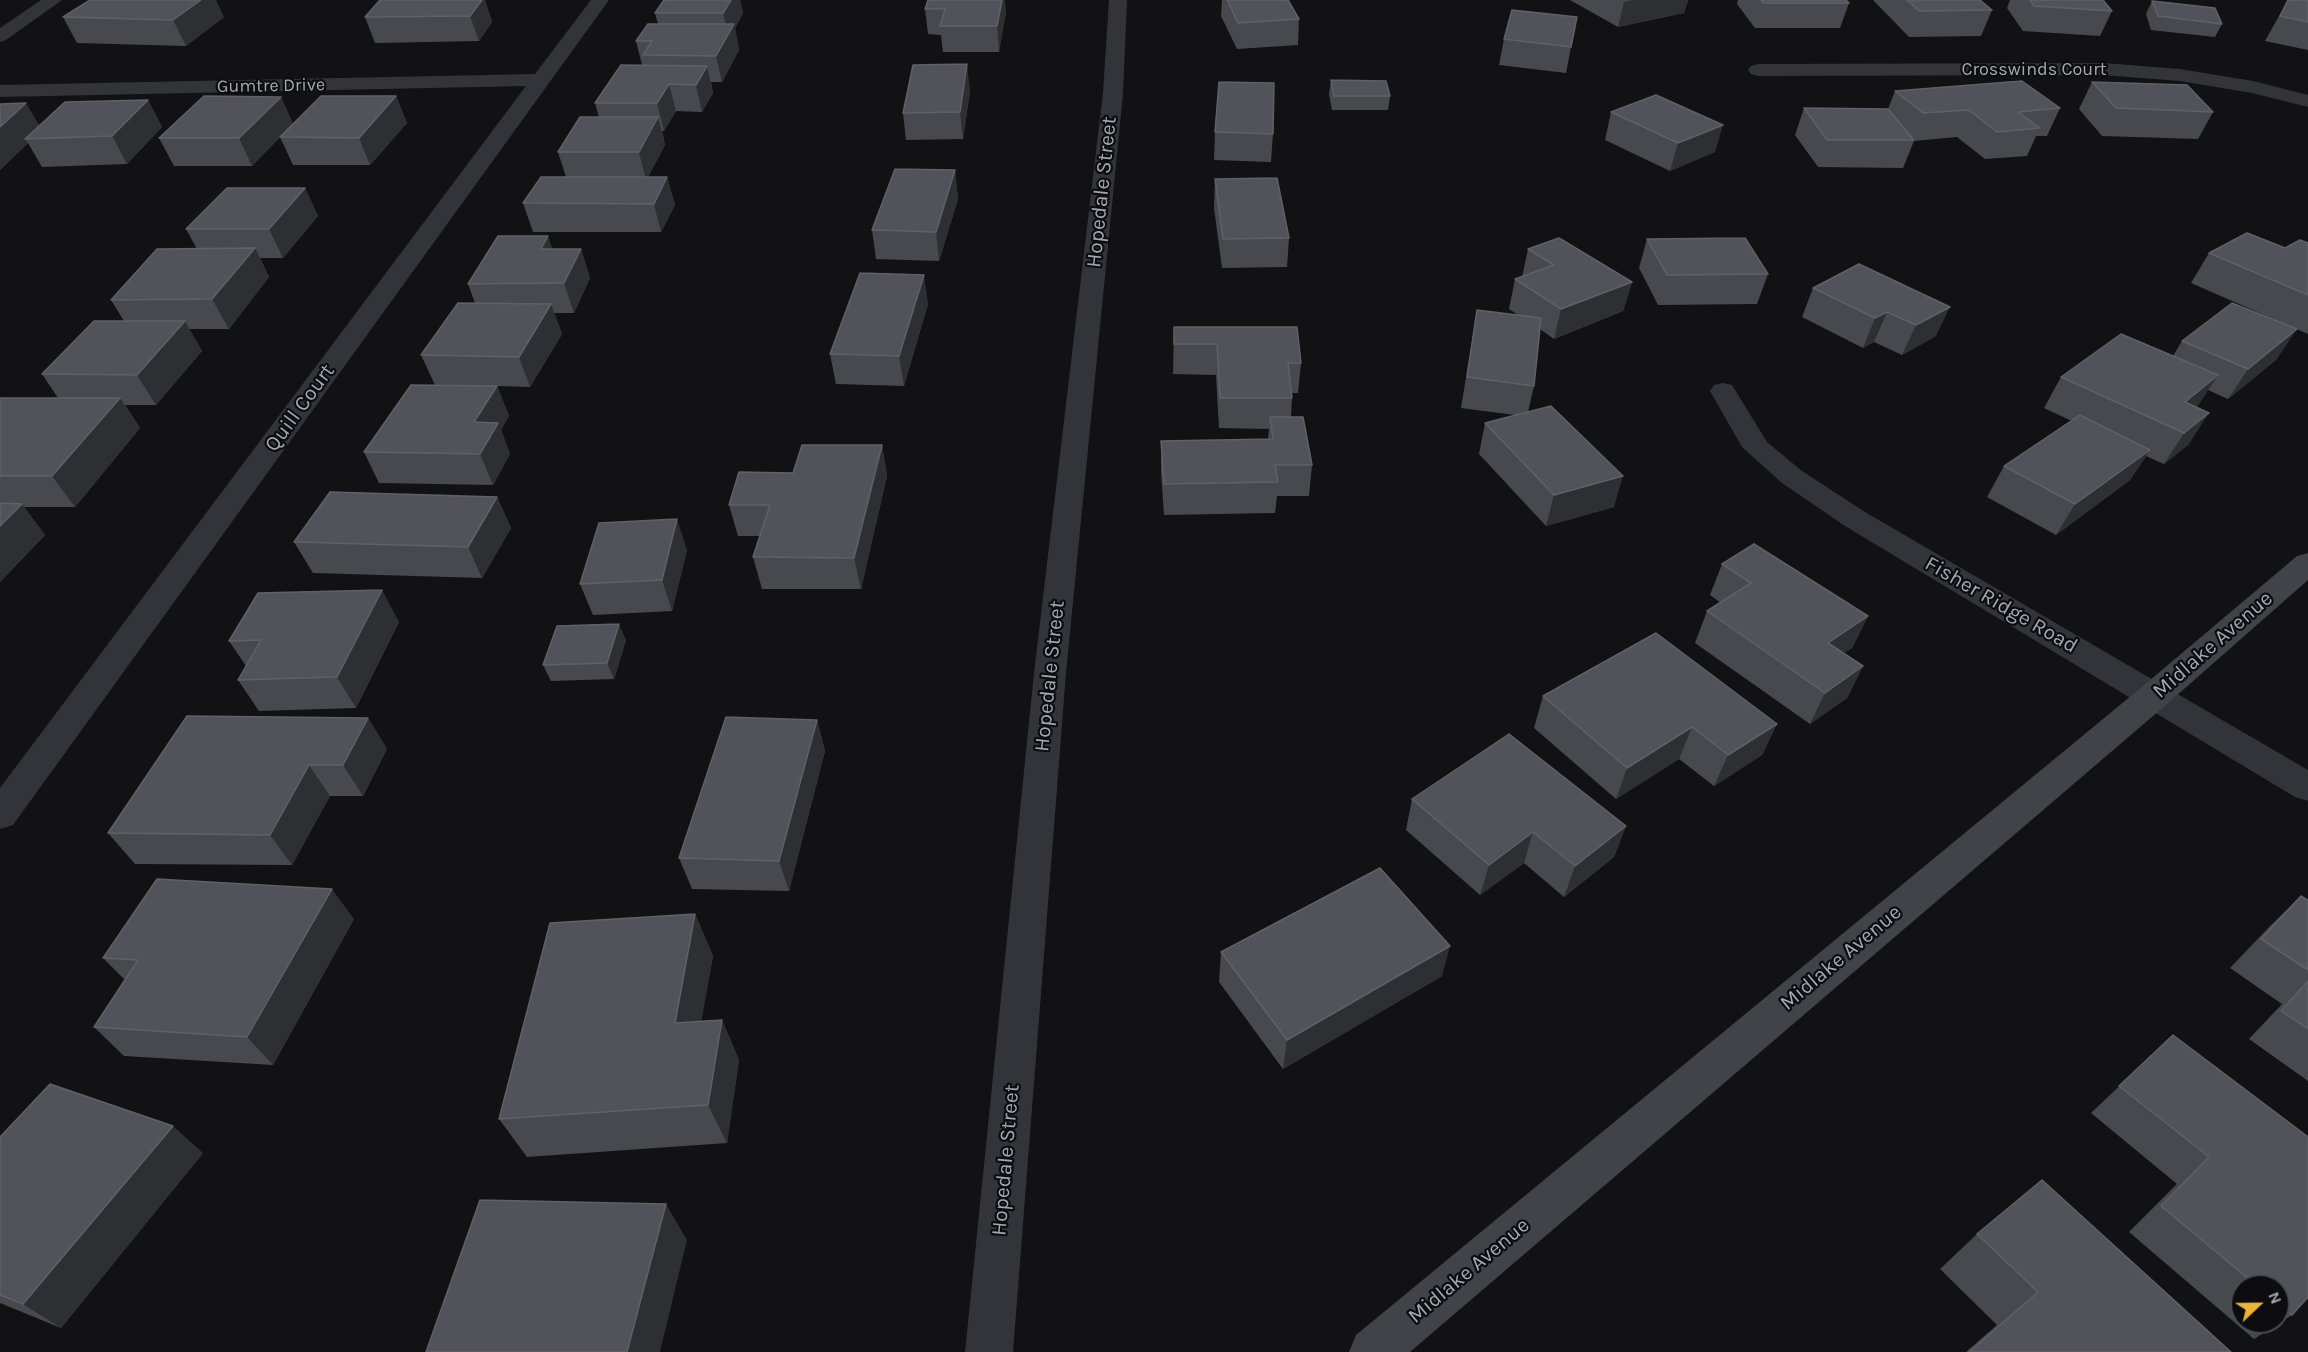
<!DOCTYPE html>
<style>
body{margin:0}
#map{position:relative;width:2308px;height:1352px;overflow:hidden;background:#121214;font-family:Karla,sans-serif}
canvas{display:block}
.north{position:absolute;left:2230px;top:1274px;width:60px;height:60px;box-sizing:border-box;background:#0d0d0f;border:2px solid #494b51;border-radius:50%;rotate:68deg;font-size:16px;font-weight:700;line-height:24px;text-align:center;color:#a4a8b4}
.north::after{content:'';display:block;margin:auto;width:21px;height:27px;background:#edb631;clip-path:polygon(50% 0,100% 100%,50% 72%,0 100%)}
</style>
<div id="map">
<canvas width="2308" height="1352"></canvas>
<div class="north">N</div>
</div>
<script>
const ctx = document.querySelector('canvas').getContext('2d');
ctx.lineJoin = 'round';
const poly = rows => new Path2D(rows.map(r => 'M' + r).join(''));
function paint(path, color) { ctx.fillStyle = color; ctx.fill(path, 'evenodd'); }
function trace(path, color, width, dash) { ctx.strokeStyle = color; ctx.lineWidth = width; ctx.lineCap = dash ? 'butt' : 'round'; ctx.setLineDash(dash || []); ctx.stroke(path); }
function drawText(font, color, halo, rows, align = 'center') {
  ctx.font = font + ' Karla,sans-serif'; ctx.lineWidth = 4.5; ctx.setLineDash([]); ctx.textBaseline = 'middle'; ctx.strokeStyle = halo; ctx.fillStyle = color; for (const [text, x, y, turn = 0] of rows) {
    ctx.save(); ctx.translate(x, y); ctx.rotate((+turn || 0) * Math.PI / 180); ctx.textAlign = isNaN(turn) ? turn : align; if (halo) ctx.strokeText(text, 0, 0); ctx.fillText(text, 0, 0); ctx.restore();
  }
}
paint(poly([
 [41,0,62,0,6,40,0,42,0,28,41,0],
 [591,0,609,0,13,825,0,829,0,788,526,86,0,97,0,85,535,74,591,0],
 [1109,0,1127,0,1123,93,1066,673,1013,1352,965,1352,1034,673,1103,93,1109,0],
 [2103,63,2180,69,2253,81,2308,95,2308,107,2252,93,2180,81,2103,75,1758,76,1751,74,1748,70,1751,66,1758,64,2103,63],
 [1723,383,1732,385,1767,442,1802,471,1865,512,2308,770,2308,801,2295,797,1845,526,1782,483,1742,447,1710,391,1714,385,1723,383]
]), '#333439');
paint(poly([
 [2308,553,2308,580,2167,704,1410,1352,1349,1352,1356,1335,2143,686,2297,556,2308,553]
]), '#414349');
paint(poly([
 [380,0,485,0,492,22,479,41,375,43,365,17],
 [664,0,740,0,743,13,735,28,739,50,722,82,711,82,713,93,702,112,676,111,664,131,662,131,665,145,648,177,667,177,675,205,661,232,533,232,523,203,566,177,558,152,599,117,595,103,642,65,636,41,658,24,655,13],
 [1222,0,1288,0,1299,19,1298,45,1237,49,1221,16],
 [1570,0,1688,0,1684,13,1618,27],
 [1738,0,1846,0,1849,3,1840,28,1755,28,1737,4],
 [1874,0,1980,0,1992,10,1981,36,1909,37,1874,1],
 [2010,0,2103,0,2112,11,2100,36,2023,31,2007,8],
 [2288,0,2308,0,2308,50,2265,41],
 [2152,1,2222,24,2215,37,2151,30,2146,14],
 [925,9,1006,11,999,52,943,52,941,35,928,34],
 [63,17,224,17,186,46,77,43],
 [1577,17,1566,73,1499,65,1504,39],
 [1331,80,1390,96,1388,110,1332,110,1329,94],
 [2092,82,2213,112,2198,139,2102,136,2079,109],
 [970,91,963,139,906,140,903,113],
 [1895,91,2060,108,2047,136,2036,136,2027,156,1985,159,1957,137,1914,141,1903,168,1818,167,1795,135,1804,108,1888,109],
 [396,96,407,123,370,165,293,165,280,137],
 [281,97,293,124,252,166,174,166,159,138],
 [148,100,162,127,127,164,42,167,28,143,0,170,0,104,40,125],
 [1611,112,1715,152,1670,171,1605,140],
 [1215,132,1273,134,1271,162,1214,160],
 [955,170,958,199,939,261,876,259,872,230],
 [1215,179,1289,238,1287,267,1222,268,1214,208],
 [305,188,318,216,283,258,260,258,269,277,229,329,189,329,202,351,156,405,125,405,140,428,75,507,24,507,45,535,0,582,0,398,58,398,42,374,124,321,111,300,197,249,186,229],
 [1647,239,1768,274,1757,304,1658,305,1639,268],
 [2308,243,2308,334,2191,283,2209,253,2285,248],
 [553,249,581,249,590,278,574,313,554,313,562,334,530,387,497,386,509,416,501,430,510,454,493,485,379,483,364,452,435,385,421,355,475,303,468,284],
 [1528,249,1632,282,1623,311,1554,339,1540,329,1534,386,1528,412,1614,507,1546,526,1479,454,1485,423,1515,415,1461,408,1477,310,1518,315,1509,309,1515,279,1522,277],
 [1859,264,1936,336,1902,355,1874,342,1863,348,1802,317,1813,288],
 [928,304,904,386,836,384,830,354],
 [1174,327,1301,363,1298,393,1292,393,1292,398,1291,417,1312,465,1309,496,1277,496,1275,513,1164,515,1161,472,1161,441,1268,439,1269,429,1219,428,1216,375,1173,374],
 [2182,341,2277,359,2228,399,2208,390,2196,407,2189,444,2164,464,2146,456,2130,480,2056,535,1987,497,2004,466,2072,421,2044,408,2061,377,2173,356],
 [882,445,887,476,861,589,762,589,753,557,760,536,738,536,729,505,793,473],
 [497,497,511,528,482,578,313,573,294,542],
 [687,550,672,611,593,615,580,584],
 [1722,564,1868,616,1852,648,1843,653,1863,666,1847,698,1810,724,1695,643,1707,611,1721,603,1710,595],
 [399,622,356,708,259,711,238,680,246,666,229,641],
 [626,640,614,679,551,681,543,665],
 [1543,696,1777,724,1762,755,1714,786,1679,759,1616,799,1534,728],
 [368,718,387,749,363,796,330,796,292,865,135,864,108,833],
 [817,720,825,751,789,891,692,889,679,858],
 [1412,799,1626,826,1614,857,1564,897,1524,863,1480,895,1406,830],
 [2301,896,2308,900,2308,1081,2249,1039,2282,1004,2230,968,2270,926],
 [695,914,713,956,701,1021,722,1020,739,1060,727,1143,527,1157,499,1119],
 [354,919,273,1065,124,1056,94,1027,125,980,103,958],
 [1221,952,1442,976,1283,1069,1219,982],
 [2173,1035,2292,1315,2254,1339,2129,1232,2177,1184,2091,1113],
 [2242,1286,2278,1286,2278,1322,2242,1322],
 [0,1137,203,1153,61,1328,0,1303],
 [1977,1234,2231,1352,1966,1352,1997,1325,1940,1269]
]), '#48494f');
paint(poly([
 [201,0,216,0,224,17,186,46,173,20],
 [482,0,485,0,492,22,479,41,470,16],
 [731,0,740,0,743,13,735,28,739,50,722,82,716,56,728,35,723,13],
 [1002,0,1005,0,1006,11,999,52,997,26],
 [1632,0,1688,0,1684,13,1618,27,1624,2],
 [967,64,970,91,963,139,960,112],
 [707,66,713,93,702,112,696,85],
 [669,84,676,111,664,131,657,103],
 [396,96,407,123,370,165,359,138],
 [281,97,293,124,252,166,239,138],
 [148,100,162,127,127,164,112,136],
 [26,103,42,130,25,139,28,143,0,170,0,127],
 [658,117,665,145,646,180,639,152],
 [1723,125,1715,152,1670,171,1678,143],
 [955,170,958,199,939,261,936,232],
 [667,177,675,205,661,232,654,204],
 [305,188,318,216,283,258,269,229],
 [548,236,558,265,541,249],
 [255,248,269,277,229,329,212,299],
 [581,249,590,278,574,313,564,283],
 [924,275,928,304,904,386,899,356],
 [1632,282,1623,311,1554,339,1561,309],
 [551,304,562,334,530,387,519,357],
 [1950,307,1936,336,1902,355,1916,325],
 [1887,312,1874,342,1863,348,1875,318],
 [185,321,202,351,156,405,137,375],
 [2297,329,2277,359,2228,399,2248,369],
 [2218,375,2198,406,2171,428,2185,402],
 [497,386,509,416,501,430,510,454,493,485,480,454,474,422],
 [120,398,140,428,75,507,52,476],
 [2209,413,2189,444,2164,464,2184,433],
 [882,445,887,476,861,589,854,558],
 [2150,450,2130,480,2056,535,2075,504],
 [1623,476,1614,507,1546,526,1554,495],
 [497,497,511,528,482,578,468,547],
 [22,504,45,535,0,582,0,526],
 [677,519,687,550,672,611,662,580],
 [382,590,399,622,356,708,337,677],
 [1868,616,1852,648,1813,675,1828,643],
 [619,624,626,640,614,679,607,663],
 [1863,666,1847,698,1810,724,1825,693],
 [368,718,387,749,363,796,343,765],
 [817,720,825,751,789,891,779,861],
 [1777,724,1762,755,1714,786,1728,755],
 [1692,727,1679,759,1616,799,1627,768],
 [309,765,330,796,292,865,270,835],
 [1626,826,1614,857,1564,897,1575,866],
 [1533,832,1524,863,1480,895,1489,865],
 [332,889,354,919,273,1065,247,1037],
 [695,914,713,956,694,1063,675,1023],
 [1450,946,1442,976,1283,1069,1287,1040],
 [722,1020,739,1060,727,1143,708,1105],
 [173,1126,203,1153,61,1328,23,1304],
 [666,1204,687,1240,660,1352,627,1352]
]), '#2e2f33');
const building = poly([
 [90,0,201,0,173,20,63,17,90,0],
 [380,0,482,0,470,16,365,17,380,0],
 [664,0,731,0,723,13,655,13,664,0],
 [928,0,1002,0,997,26,940,26,945,9,925,9,928,0],
 [1227,0,1288,0,1299,19,1238,23,1227,0],
 [1761,0,1846,0,1849,3,1763,3,1761,0],
 [1907,0,1980,0,1992,10,1919,11,1907,0],
 [2030,0,2103,0,2112,11,2034,6,2030,0],
 [2288,0,2308,0,2308,22,2280,16,2288,0],
 [2152,1,2215,8,2222,24,2158,16,2152,1],
 [1512,10,1577,17,1571,47,1504,39,1512,10],
 [648,24,734,24,716,56,643,55,652,41,636,41,648,24],
 [967,64,960,112,903,113,913,65,967,64],
 [621,65,707,66,696,85,669,84,657,103,595,103,621,65],
 [1331,80,1386,81,1390,96,1334,96,1331,80],
 [2022,81,2060,108,2018,112,2040,128,1997,132,1969,110,1923,113,1895,91,2022,81],
 [1219,82,1274,83,1273,134,1215,132,1219,82],
 [2092,82,2187,85,2213,112,2116,108,2092,82],
 [1656,95,1723,125,1678,143,1611,112,1656,95],
 [204,96,281,97,239,138,159,138,204,96],
 [321,96,396,96,359,138,280,137,321,96],
 [148,100,112,136,25,139,65,102,148,100],
 [26,103,0,127,0,104,26,103],
 [1804,108,1888,109,1914,140,1827,140,1804,108],
 [580,117,658,117,639,152,558,152,580,117],
 [895,169,955,170,936,232,872,230,895,169],
 [541,177,667,177,654,204,523,203,541,177],
 [1277,178,1289,238,1223,239,1215,179,1277,178],
 [227,188,305,188,269,229,186,229,227,188],
 [2247,233,2285,248,2300,240,2308,243,2308,295,2209,253,2247,233],
 [498,236,548,236,541,249,581,249,564,283,468,284,498,236],
 [1559,238,1632,282,1561,309,1515,279,1554,265,1528,249,1559,238],
 [1745,238,1768,274,1667,275,1647,239,1745,238],
 [255,248,212,299,111,300,157,249,255,248],
 [1859,264,1950,307,1916,325,1887,312,1875,318,1813,288,1859,264],
 [860,273,924,275,899,356,830,354,860,273],
 [458,303,551,304,519,357,421,355,458,303],
 [2232,303,2297,329,2248,369,2182,341,2232,303],
 [1477,310,1541,318,1534,386,1467,377,1477,310],
 [94,321,185,321,137,375,42,374,94,321],
 [1174,327,1297,327,1301,363,1288,363,1292,398,1220,398,1217,344,1174,344,1174,327],
 [2121,334,2218,375,2185,402,2209,413,2184,433,2061,377,2121,334],
 [411,385,497,386,474,422,498,423,480,454,364,452,411,385],
 [0,398,120,398,52,476,0,476,0,398],
 [1551,406,1623,476,1554,495,1485,423,1551,406],
 [2080,415,2150,450,2075,504,2004,466,2080,415],
 [1270,417,1303,417,1312,465,1275,465,1278,482,1164,484,1161,441,1273,439,1270,417],
 [802,445,882,445,854,558,753,557,770,505,729,505,739,472,793,473,802,445],
 [330,492,497,497,468,547,294,542,330,492],
 [0,503,22,504,0,526,0,503],
 [677,519,662,580,580,584,599,523,677,519],
 [1754,544,1868,616,1828,643,1863,666,1825,693,1707,611,1751,583,1722,564,1754,544],
 [382,590,337,677,238,680,261,640,229,641,258,593,382,590],
 [619,624,607,663,543,665,557,626,619,624],
 [1656,633,1777,724,1728,755,1692,727,1627,768,1543,696,1656,633],
 [187,716,368,718,343,765,309,765,270,835,108,833,187,716],
 [726,717,817,720,779,861,679,858,726,717],
 [1509,734,1626,826,1575,866,1533,832,1489,865,1412,799,1509,734],
 [1380,868,1450,946,1287,1040,1221,952,1380,868],
 [157,879,332,889,247,1037,94,1027,138,960,103,958,157,879],
 [2301,896,2308,900,2308,970,2261,939,2301,896],
 [695,914,675,1023,722,1020,708,1105,499,1119,550,923,695,914],
 [2308,981,2308,1029,2281,1011,2308,981],
 [2173,1035,2308,1137,2308,1297,2292,1315,2278,1304,2278,1286,2257,1286,2161,1206,2209,1157,2119,1086,2173,1035],
 [50,1084,173,1126,23,1304,0,1295,0,1137,50,1084],
 [2042,1180,2231,1352,1969,1352,2038,1292,1977,1234,2042,1180],
 [480,1200,666,1204,627,1352,426,1352,480,1200]
]);
paint(building, '#52535a');
trace(building, '#5f6168', 1.5);
drawText('18px', '#a4a8b4', '#0d0d0f', [
 ["Crosswinds Court",2034,70],
 ["Gumtre Drive",271,86,-1]
]);
drawText('21px', '#a4a8b4', '#0d0d0f', [
 ["Hopedale Street",1102,192,-84],
 ["Quill Court",300,408,-54],
 ["Fisher Ridge Road",2001,605,30],
 ["Midlake Avenue",2213,645,-41],
 ["Hopedale Street",1050,676,-84],
 ["Midlake Avenue",1841,958,-40],
 ["Hopedale Street",1006,1160,-85],
 ["Midlake Avenue",1469,1271,-40]
]);
</script>
